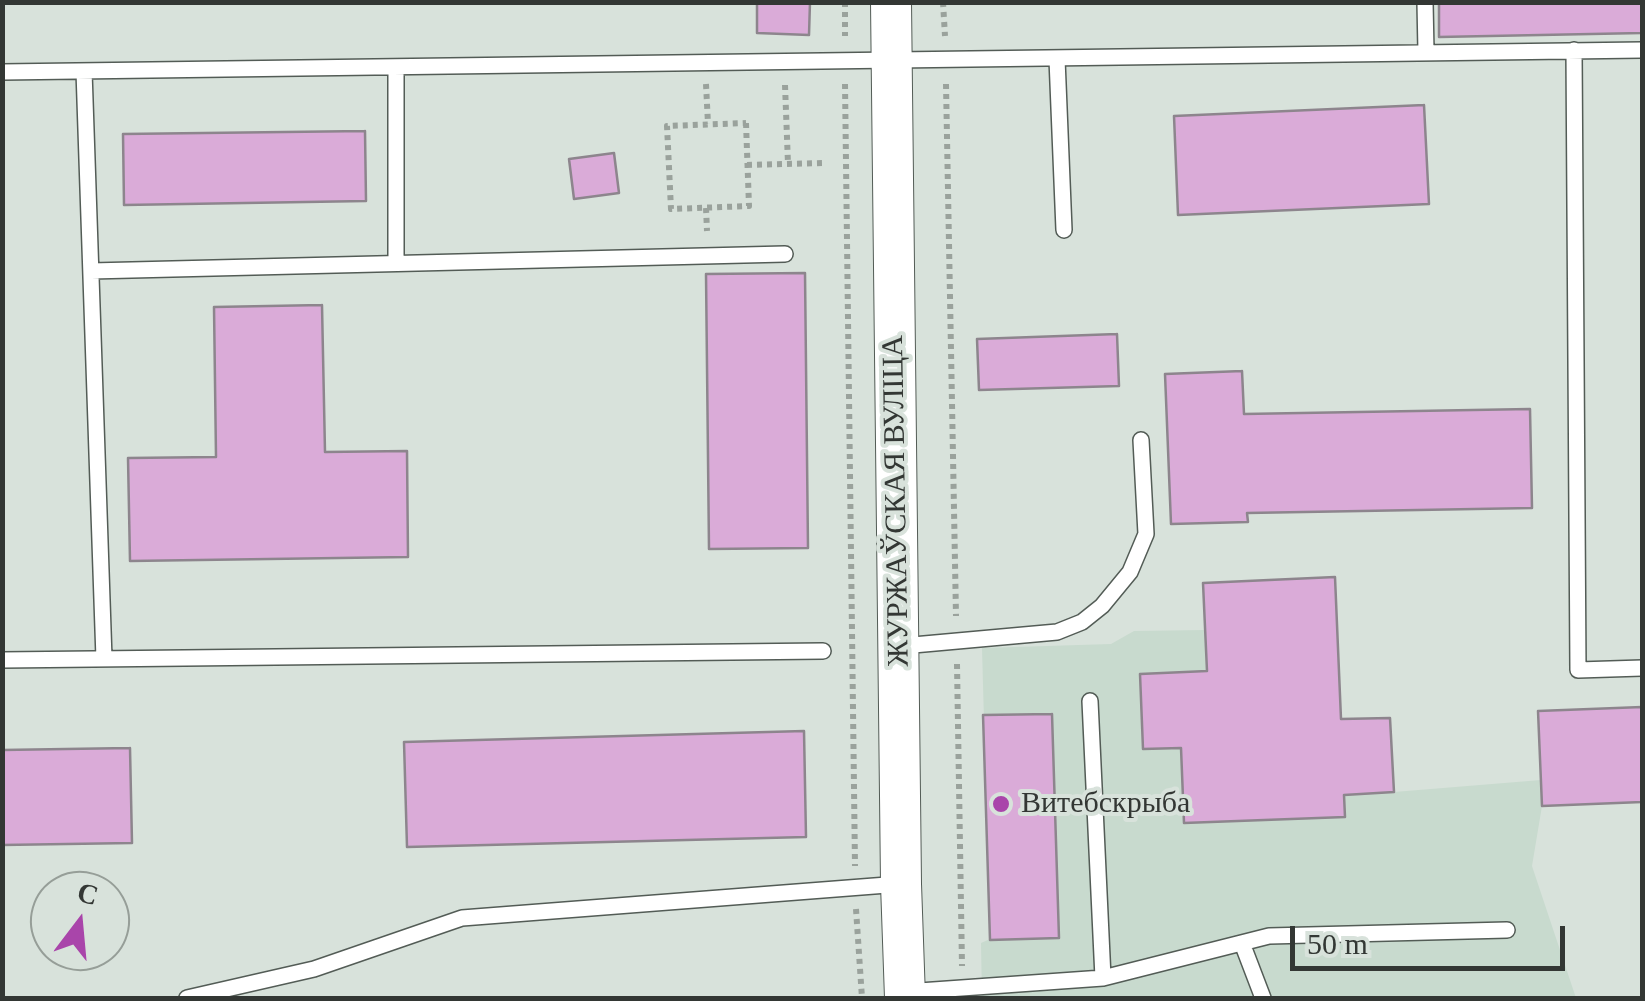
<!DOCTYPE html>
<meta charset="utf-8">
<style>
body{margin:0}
#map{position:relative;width:1645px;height:1001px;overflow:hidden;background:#d8e2db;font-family:Georgia,serif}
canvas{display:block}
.frame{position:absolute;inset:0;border:5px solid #333734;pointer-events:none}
.north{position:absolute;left:30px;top:871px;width:100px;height:100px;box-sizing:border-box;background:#d8e2db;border:2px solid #969e98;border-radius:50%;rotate:16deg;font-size:28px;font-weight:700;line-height:40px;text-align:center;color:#333734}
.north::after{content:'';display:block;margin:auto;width:35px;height:45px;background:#a945aa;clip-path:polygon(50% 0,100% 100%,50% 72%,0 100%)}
.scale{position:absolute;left:1290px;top:926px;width:275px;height:45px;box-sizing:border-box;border:5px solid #333734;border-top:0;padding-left:12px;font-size:30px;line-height:35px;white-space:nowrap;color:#333734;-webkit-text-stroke:8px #d8e2db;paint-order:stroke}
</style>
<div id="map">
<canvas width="1645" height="1001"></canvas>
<div class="frame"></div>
<div class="north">С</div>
<div class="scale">50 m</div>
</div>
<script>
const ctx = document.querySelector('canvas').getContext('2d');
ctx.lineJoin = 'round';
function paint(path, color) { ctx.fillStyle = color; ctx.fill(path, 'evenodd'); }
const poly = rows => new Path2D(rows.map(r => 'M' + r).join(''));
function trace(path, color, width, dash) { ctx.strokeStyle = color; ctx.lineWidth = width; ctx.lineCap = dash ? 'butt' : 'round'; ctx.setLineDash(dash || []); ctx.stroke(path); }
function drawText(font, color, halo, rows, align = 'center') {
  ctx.font = font + ' Georgia,serif'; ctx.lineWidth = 8; ctx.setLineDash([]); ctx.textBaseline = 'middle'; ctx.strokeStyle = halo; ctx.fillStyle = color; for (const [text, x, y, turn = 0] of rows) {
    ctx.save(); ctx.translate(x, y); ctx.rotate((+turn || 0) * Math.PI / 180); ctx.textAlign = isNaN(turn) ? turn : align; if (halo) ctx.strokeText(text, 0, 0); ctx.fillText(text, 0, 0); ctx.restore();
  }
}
paint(poly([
 [1335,577,1341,719,1390,718,1394,792,1541,780,1542,806,1532,866,1576,998,982,998,981,943,990,939,982,648,1111,644,1134,631,1205,630,1203,583]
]), '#c8dace');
const building = poly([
 [757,2,810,2,809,35,757,33,757,2],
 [1439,2,1642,2,1642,33,1439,37,1439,2],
 [1424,105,1429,204,1178,215,1174,116,1424,105],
 [365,131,366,201,124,205,123,134,365,131],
 [614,153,619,193,574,199,569,159,614,153],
 [805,273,808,548,709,549,706,274,805,273],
 [322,305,325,452,407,451,408,557,130,561,128,458,216,457,214,307,322,305],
 [1117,334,1119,386,979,390,977,339,1117,334],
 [1242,371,1244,414,1530,409,1532,508,1247,513,1248,522,1171,524,1165,374,1242,371],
 [1335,577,1341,719,1390,718,1394,792,1344,795,1345,817,1184,823,1181,748,1143,749,1140,674,1207,671,1203,583,1335,577],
 [1642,707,1642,802,1542,806,1538,711,1642,707],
 [1052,714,1059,938,990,940,983,715,1052,714],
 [804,731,806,837,407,847,404,742,804,731],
 [130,748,132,843,2,845,2,750,130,748]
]);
paint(building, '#daabd8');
trace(building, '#8d858d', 2.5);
const service = poly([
 [1425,2,1426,52],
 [1574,50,1578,670,1642,668],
 [1057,59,1064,230],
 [84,71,104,659],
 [2,72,1642,50],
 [396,263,396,67],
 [91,271,785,254],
 [902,646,1057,632,1082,622,1102,606,1130,572,1146,534,1141,440],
 [2,660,823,651],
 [1090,701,1103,978],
 [1242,943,1263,998],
 [905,992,1103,978,1269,936,1507,930],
 [187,998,314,969,462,918,900,884]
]);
const tertiary = poly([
 [891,2,901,884,905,998]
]);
trace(service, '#535c56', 18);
trace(tertiary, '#535c56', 42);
trace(poly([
 [845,2,845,36],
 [943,2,945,36],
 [706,84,708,124],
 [845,84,855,866],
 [946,84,956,616],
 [785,85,788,164],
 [746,123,749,206,671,209,667,126,746,123],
 [747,165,822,163],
 [706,208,707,231],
 [957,664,962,966],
 [856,909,862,998]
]), '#9aa29c', 6, [5, 5]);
trace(service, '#fff', 15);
trace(tertiary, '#fff', 40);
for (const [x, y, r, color] of [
 [1001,804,10,"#a945aa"]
]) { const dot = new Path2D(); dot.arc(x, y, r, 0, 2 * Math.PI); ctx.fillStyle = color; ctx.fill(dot); trace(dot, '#d8e2db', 4); }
drawText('30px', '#333734', '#d8e2db', [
 ["ЖУРЖАЎСКАЯ ВУЛІЦА",897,501,-91]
]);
drawText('30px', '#333734', '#d8e2db', [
 ["Витебскрыба",1021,804]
], 'left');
</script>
